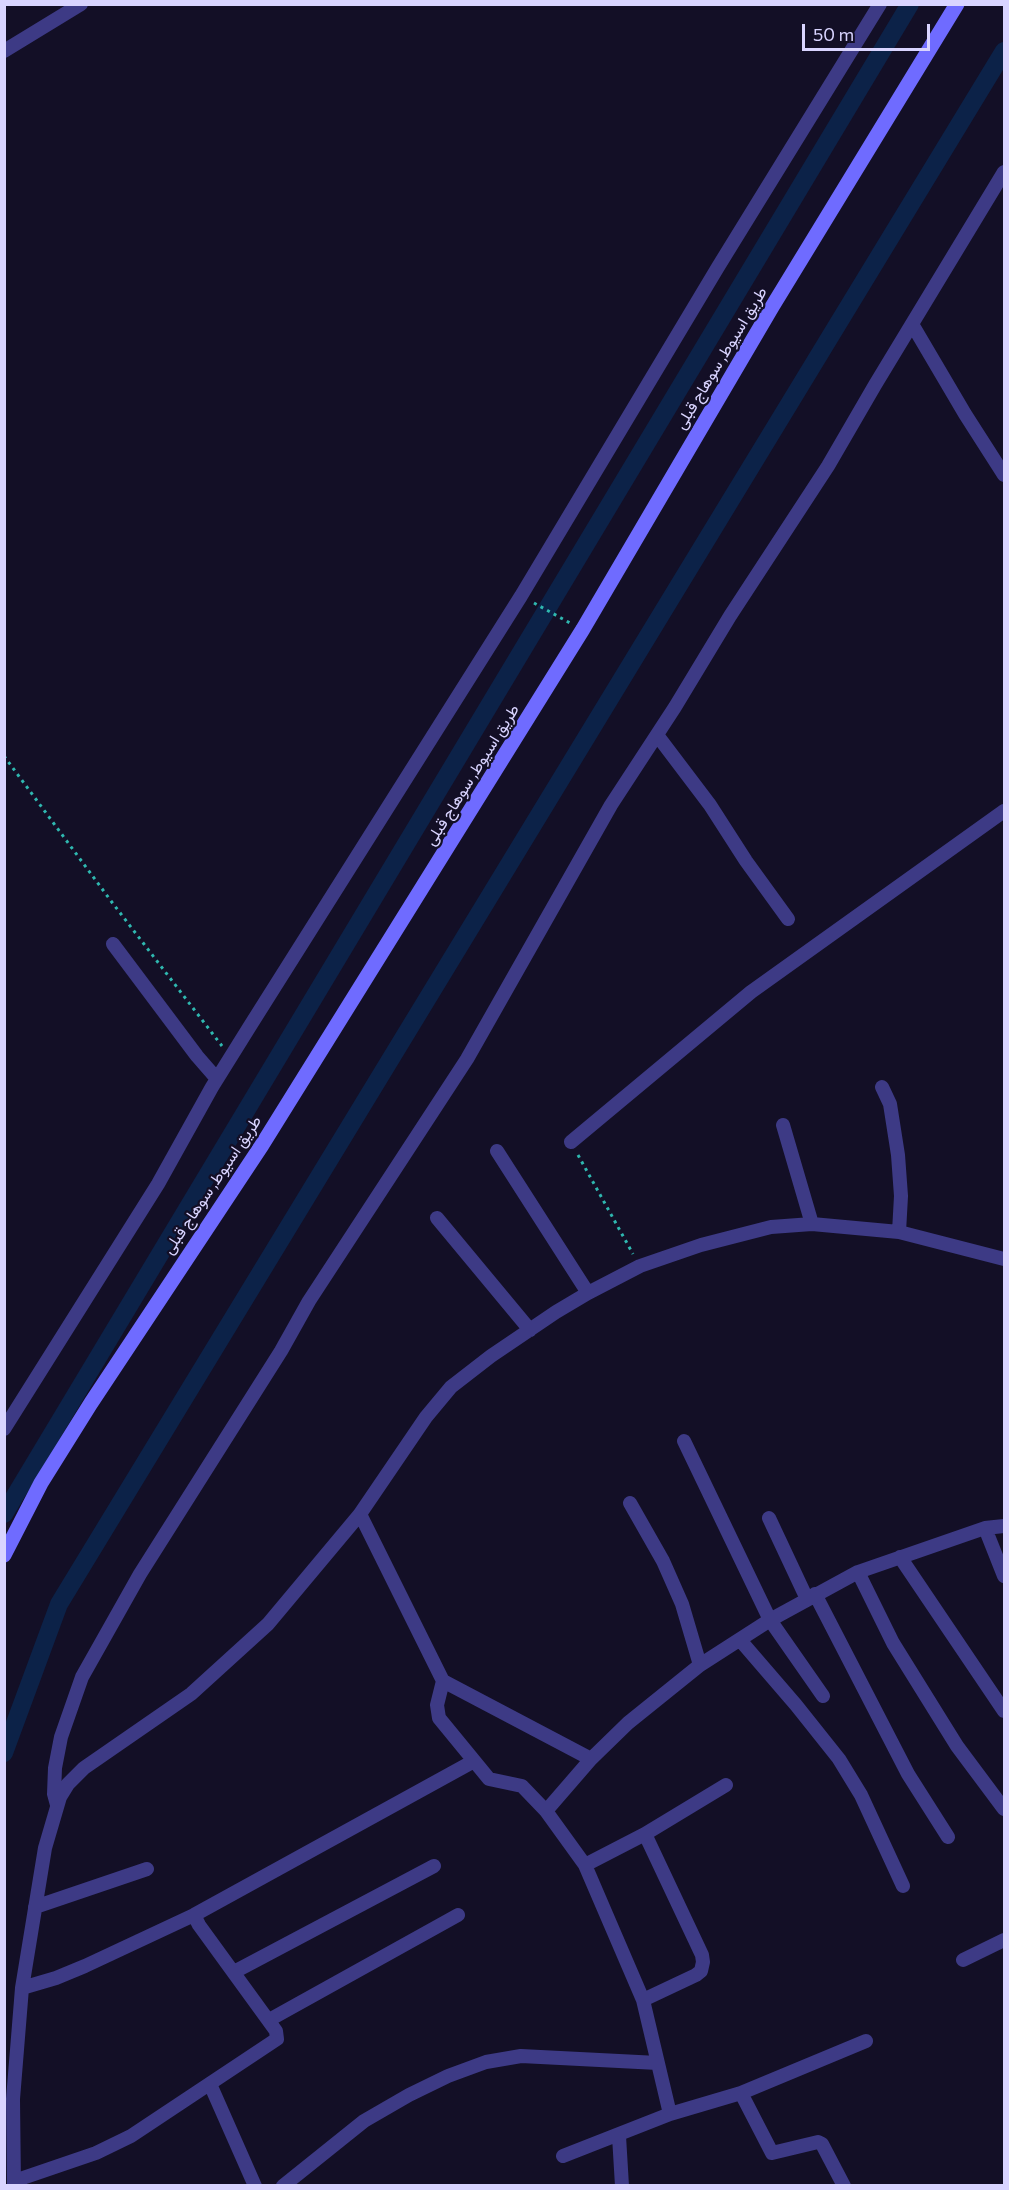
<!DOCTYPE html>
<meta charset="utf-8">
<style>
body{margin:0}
#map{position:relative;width:1009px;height:2190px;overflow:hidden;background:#130f26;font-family:Commissioner,sans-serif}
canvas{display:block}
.frame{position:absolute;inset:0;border:6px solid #d9d4ff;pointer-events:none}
.scale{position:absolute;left:802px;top:24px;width:128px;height:27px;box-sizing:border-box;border:3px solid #d9d4ff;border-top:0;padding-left:8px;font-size:18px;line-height:21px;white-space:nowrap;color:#d9d4ff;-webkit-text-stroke:4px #130f26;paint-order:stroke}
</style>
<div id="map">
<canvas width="1009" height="2190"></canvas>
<div class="frame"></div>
<div class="scale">50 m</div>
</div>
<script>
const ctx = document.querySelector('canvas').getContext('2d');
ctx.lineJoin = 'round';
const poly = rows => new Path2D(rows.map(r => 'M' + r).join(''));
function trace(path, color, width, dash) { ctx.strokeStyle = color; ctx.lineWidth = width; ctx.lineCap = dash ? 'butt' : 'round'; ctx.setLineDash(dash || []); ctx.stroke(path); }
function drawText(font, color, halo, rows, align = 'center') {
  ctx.font = font + ' Commissioner,Vazirmatn,sans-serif'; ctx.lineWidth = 4.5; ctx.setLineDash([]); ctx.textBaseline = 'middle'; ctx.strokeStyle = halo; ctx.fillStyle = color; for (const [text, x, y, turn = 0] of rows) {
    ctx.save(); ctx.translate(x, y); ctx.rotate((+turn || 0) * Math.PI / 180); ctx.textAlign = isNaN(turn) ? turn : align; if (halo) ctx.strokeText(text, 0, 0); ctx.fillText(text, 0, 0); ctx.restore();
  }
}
trace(poly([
 [4,1514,910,4],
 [4,1753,59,1604,1004,51]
]), '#0c2248', 18);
trace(poly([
 [534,603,570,623],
 [4,756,111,901,222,1046],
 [578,1155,633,1254]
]), '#2fb8b0', 3, [3, 4.5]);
trace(poly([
 [4,51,81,4],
 [912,324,965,414,1004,475],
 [657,735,710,805,746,861,788,919],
 [113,944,197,1056,217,1079],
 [882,1087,890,1104,898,1155,901,1196,899,1232],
 [783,1125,812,1224],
 [571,1142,751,992,1004,811],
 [497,1151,588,1293],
 [437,1218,530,1330],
 [4,1429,158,1184,212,1087,250,1026,521,596,718,267,880,4],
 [684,1441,770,1620,823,1696],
 [630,1503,663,1561,682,1604,700,1665],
 [360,1514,443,1681,591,1759,628,1723,700,1665,770,1620,858,1572,893,1643,957,1746,1004,1809],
 [769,1518,807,1599],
 [985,1528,1004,1576],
 [900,1557,1004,1711],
 [858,1572,985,1528,1004,1526],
 [815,1594,908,1774,948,1837],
 [740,1640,796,1705,839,1759,861,1795,903,1886],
 [443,1681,437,1705,439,1718,489,1779,522,1786,546,1811],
 [591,1759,546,1811,585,1865,643,2000,670,2114,741,2093,866,2041],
 [57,1805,54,1794,55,1768,61,1737,82,1677,140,1574,281,1351,309,1301,467,1059,611,805,675,707,730,616,828,466,875,385,1004,172],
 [645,1834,726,1785],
 [585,1865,645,1834,702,1955,703,1962,701,1971,696,1975,643,2000],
 [35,1907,147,1869],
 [963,1960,1004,1940],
 [234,1972,434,1866],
 [22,1988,56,1978,85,1966,194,1915,474,1761],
 [269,2020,458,1915],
 [210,2084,255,2186],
 [741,2093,772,2153,818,2142,822,2144,844,2186],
 [619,2136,622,2186],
 [563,2156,670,2114],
 [14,2181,96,2153,131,2136,277,2039,276,2031,199,1925,194,1915],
 [14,2186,13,2099,22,1988,45,1848,60,1797,68,1784,84,1768,191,1694,268,1624,360,1514,426,1417,451,1387,491,1356,556,1312,588,1293,640,1266,701,1245,771,1227,812,1224,899,1232,1004,1259],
 [283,2186,364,2121,409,2095,448,2076,486,2062,521,2056,658,2063]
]), '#3d3a85', 14);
trace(poly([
 [4,1555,41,1483,91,1403,262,1145,583,629,772,307,957,4]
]), '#6f6bff', 15);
drawText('16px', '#d9d4ff', '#130f26', [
 ["طريق اسيوط, سوهاج قبلى",721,358,-59],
 ["طريق اسيوط, سوهاج قبلى",472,775,-58],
 ["طريق اسيوط, سوهاج قبلى",212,1185,-56]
]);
</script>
